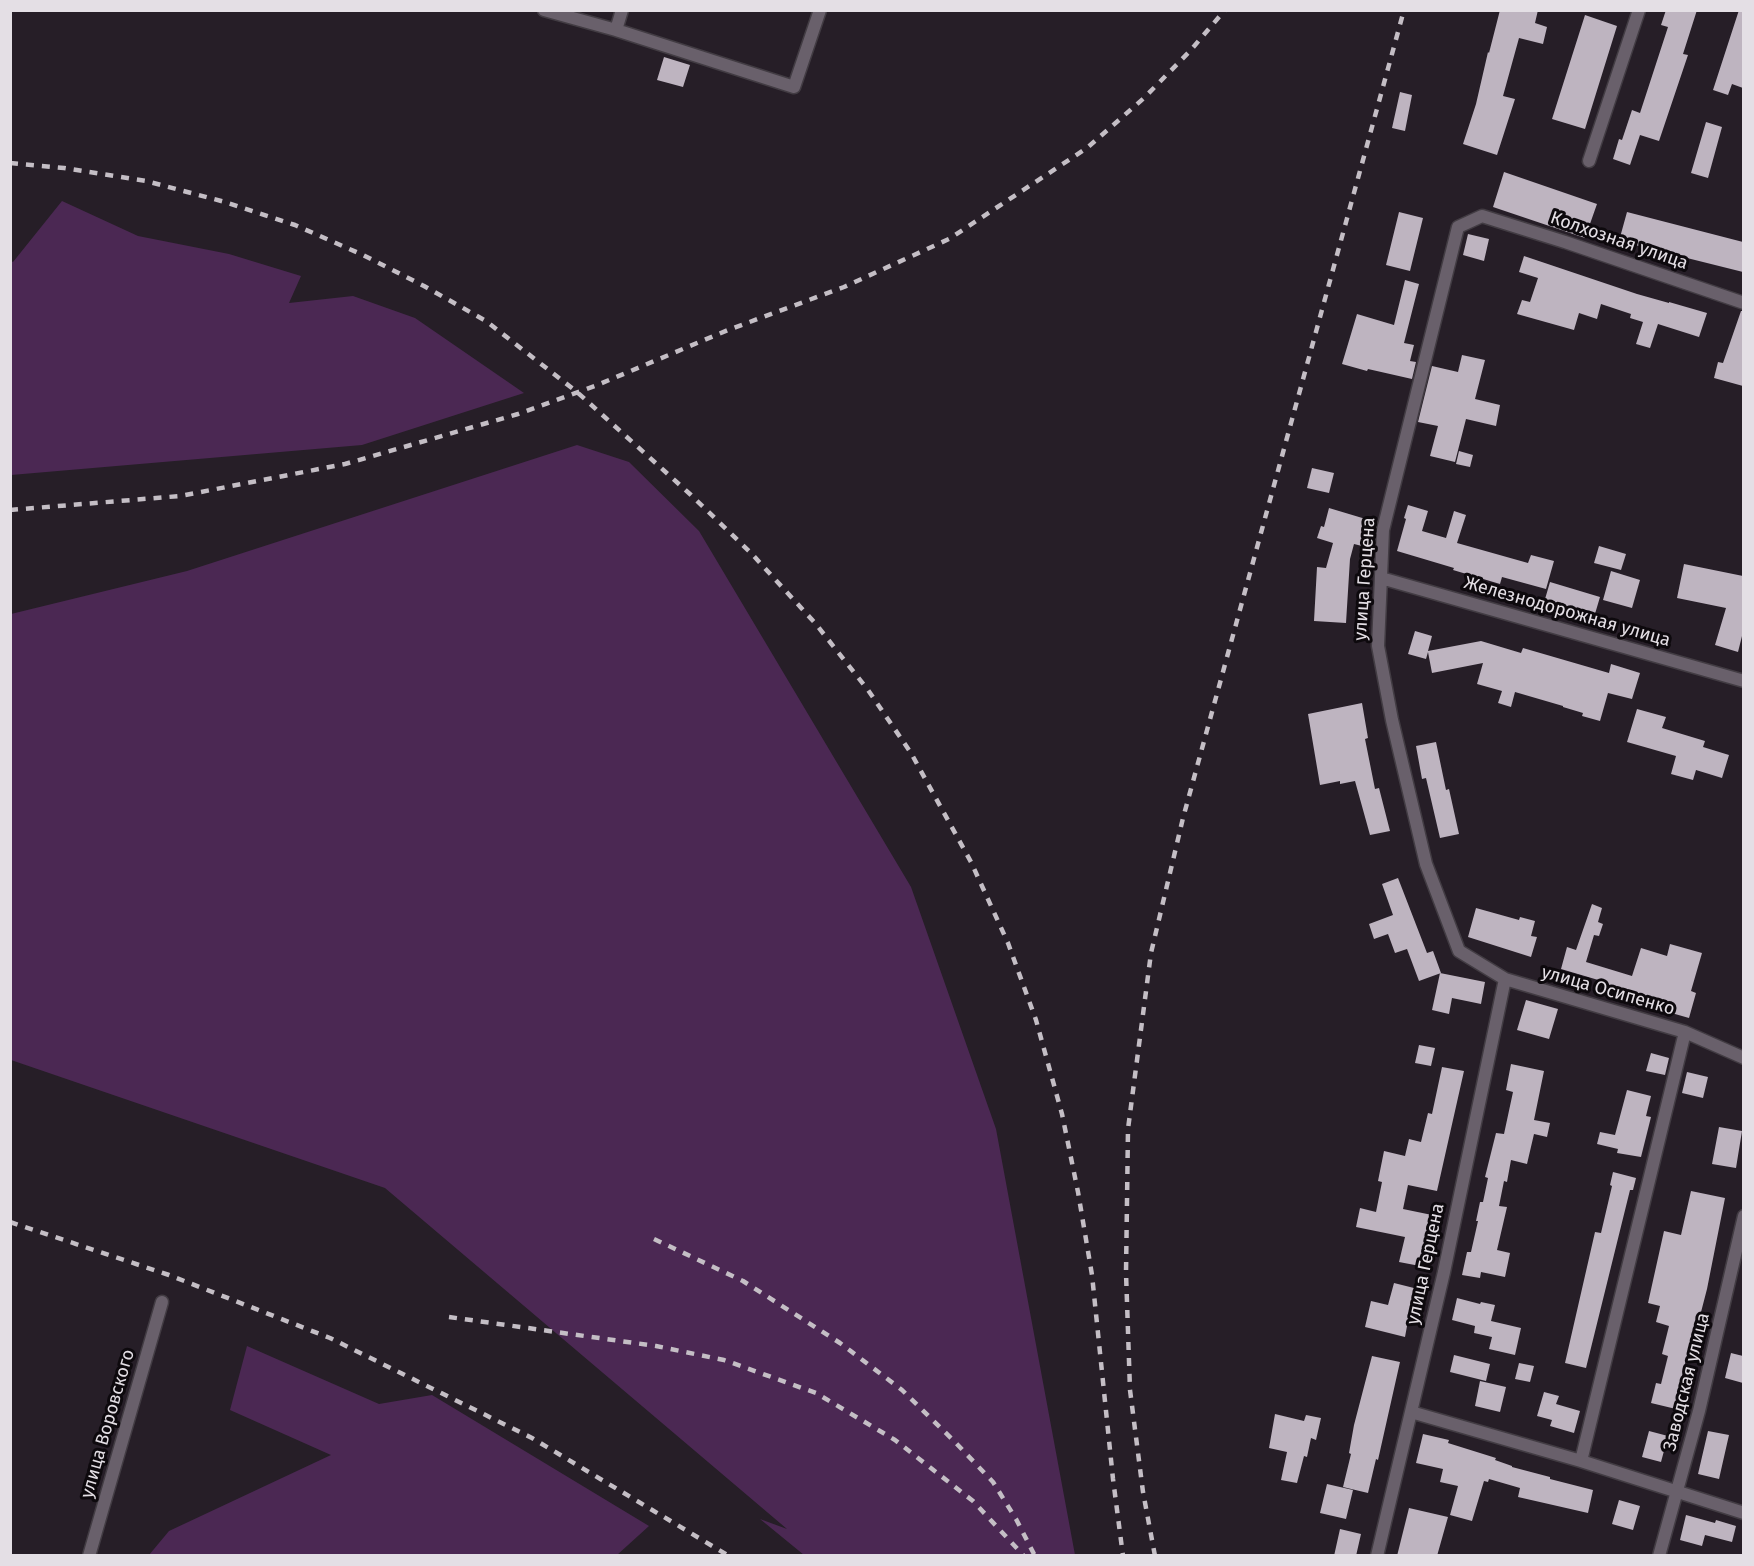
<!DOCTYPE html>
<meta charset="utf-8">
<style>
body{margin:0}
#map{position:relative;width:1754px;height:1566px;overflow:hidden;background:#261e27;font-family:"Fira Sans",sans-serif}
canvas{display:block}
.frame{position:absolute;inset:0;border:12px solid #e4dfe5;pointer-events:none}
</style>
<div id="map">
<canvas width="1754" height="1566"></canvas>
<div class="frame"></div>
</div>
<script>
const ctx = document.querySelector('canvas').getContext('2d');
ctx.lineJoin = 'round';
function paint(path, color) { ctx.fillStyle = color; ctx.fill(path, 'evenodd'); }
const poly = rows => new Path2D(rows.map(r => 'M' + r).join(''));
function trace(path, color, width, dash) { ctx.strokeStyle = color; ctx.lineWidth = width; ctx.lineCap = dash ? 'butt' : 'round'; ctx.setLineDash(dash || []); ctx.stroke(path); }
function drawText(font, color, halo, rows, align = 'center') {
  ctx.font = font + ' "Fira Sans",sans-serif'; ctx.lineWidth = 6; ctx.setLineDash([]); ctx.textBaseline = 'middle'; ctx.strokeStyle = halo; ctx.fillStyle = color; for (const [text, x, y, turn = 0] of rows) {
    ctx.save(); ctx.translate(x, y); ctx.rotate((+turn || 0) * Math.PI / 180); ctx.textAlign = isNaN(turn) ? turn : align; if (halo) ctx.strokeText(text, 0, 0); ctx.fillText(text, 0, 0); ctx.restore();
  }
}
paint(poly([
 [62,201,138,236,229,254,301,276,289,303,353,296,415,318,524,393,362,445,11,475,11,261,13,262],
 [577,445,629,462,699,531,911,887,996,1129,1075,1555,804,1555,760,1519,787,1529,385,1188,11,1060,11,614,187,571],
 [247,1346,379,1404,432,1395,649,1526,617,1555,149,1555,169,1531,331,1455,230,1410]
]), '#4b2853');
paint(poly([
 [1500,10,1538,10,1535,23,1547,27,1543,44,1519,38,1503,96,1515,99,1497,155,1463,144,1476,104,1488,52,1489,53],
 [1666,10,1697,10,1683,54,1688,55,1659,141,1640,135,1630,165,1613,159,1619,139,1622,140,1632,110,1640,113,1668,27,1661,25],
 [1739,10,1743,10,1743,88,1732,84,1728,95,1713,90],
 [1585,15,1617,26,1585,129,1552,119],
 [664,57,690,65,683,87,657,80],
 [1400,92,1412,95,1405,131,1392,128],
 [1706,122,1722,127,1708,178,1691,173],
 [1504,172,1597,204,1585,238,1493,207],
 [1399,212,1423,218,1410,271,1386,265],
 [1627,212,1743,242,1743,272,1619,241],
 [1468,234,1489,239,1484,261,1463,255],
 [1524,256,1637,294,1669,303,1669,302,1707,313,1699,337,1658,324,1650,348,1636,344,1643,322,1630,318,1631,314,1601,304,1597,319,1579,313,1574,330,1517,314,1522,300,1530,302,1538,278,1519,272],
 [1405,280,1419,284,1404,343,1414,345,1410,361,1416,362,1412,379,1368,369,1367,371,1342,364,1357,314,1394,325],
 [1741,311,1743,311,1743,386,1714,378,1718,362,1723,363],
 [1462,355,1485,360,1475,399,1500,405,1496,426,1466,419,1455,462,1430,456,1438,426,1418,422,1432,366,1458,372],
 [1459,451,1473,455,1470,467,1456,464],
 [1312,468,1334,473,1329,493,1307,488],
 [1408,505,1428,511,1422,531,1446,538,1454,511,1466,515,1457,543,1528,563,1531,555,1554,561,1546,589,1502,577,1500,584,1453,570,1454,568,1397,551,1406,519,1404,518],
 [1329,508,1369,520,1362,546,1354,544,1350,559,1346,623,1314,621,1317,567,1326,568,1333,543,1317,538,1321,526,1324,527],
 [1599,546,1626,554,1621,570,1594,563],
 [1684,564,1743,576,1743,632,1738,652,1715,645,1726,608,1677,598],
 [1611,571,1640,580,1632,608,1603,600],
 [1550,582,1600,597,1592,624,1563,615,1564,611,1543,606],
 [1415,631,1432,636,1428,651,1481,641,1521,653,1523,648,1609,673,1611,664,1640,673,1632,699,1608,693,1600,721,1582,716,1583,713,1563,707,1563,706,1515,692,1511,707,1498,703,1502,691,1477,684,1483,663,1432,673,1428,652,1426,659,1408,654],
 [1362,703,1368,738,1365,739,1375,789,1379,788,1390,831,1370,835,1355,781,1340,784,1340,781,1320,785,1308,714],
 [1637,709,1666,717,1662,728,1705,741,1703,747,1729,755,1722,778,1696,770,1693,780,1671,774,1676,756,1627,742],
 [1436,742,1446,790,1449,789,1459,834,1440,838,1426,778,1422,779,1416,746],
 [1398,878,1427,953,1433,951,1441,973,1419,981,1407,949,1395,953,1388,934,1374,939,1369,924,1393,915,1382,884],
 [1592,904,1602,908,1598,922,1603,924,1599,936,1594,935,1586,962,1632,976,1641,948,1667,956,1670,944,1702,953,1691,991,1696,993,1689,1018,1668,1012,1669,1008,1626,996,1627,993,1604,986,1605,982,1561,969,1567,947,1576,950],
 [1476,908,1519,920,1520,917,1535,921,1531,936,1537,937,1531,957,1468,937],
 [1440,973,1485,982,1481,1004,1452,998,1449,1014,1432,1010],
 [1526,1000,1558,1009,1549,1039,1517,1030],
 [1419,1045,1435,1048,1431,1066,1415,1063],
 [1651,1053,1669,1058,1665,1075,1646,1071],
 [1511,1064,1544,1071,1534,1120,1550,1123,1547,1137,1534,1134,1527,1164,1511,1160,1507,1182,1504,1181,1499,1206,1507,1207,1497,1250,1510,1253,1505,1277,1481,1272,1480,1278,1462,1275,1467,1252,1471,1252,1478,1221,1476,1221,1480,1202,1483,1202,1488,1178,1485,1177,1496,1133,1504,1134,1513,1092,1506,1090],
 [1442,1067,1464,1071,1437,1191,1408,1185,1403,1209,1432,1215,1420,1266,1399,1262,1405,1237,1356,1227,1360,1208,1376,1212,1382,1182,1378,1181,1384,1151,1405,1156,1409,1139,1421,1142,1428,1113,1432,1114],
 [1687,1072,1708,1077,1703,1098,1682,1093],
 [1627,1090,1651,1096,1646,1116,1651,1117,1641,1157,1617,1153,1618,1149,1597,1144,1600,1132,1615,1135],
 [1719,1127,1742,1131,1736,1168,1712,1164],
 [1613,1172,1636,1178,1633,1190,1630,1190,1586,1368,1565,1363,1595,1232,1601,1233,1612,1186,1610,1185],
 [1691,1191,1725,1198,1707,1289,1700,1316,1697,1315,1679,1388,1681,1388,1676,1409,1651,1403,1656,1383,1661,1384,1668,1356,1662,1354,1669,1326,1656,1322,1660,1306,1648,1303,1664,1231,1681,1235],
 [1394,1283,1414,1288,1405,1337,1365,1327,1371,1301,1388,1305],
 [1457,1298,1480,1304,1481,1302,1495,1305,1491,1321,1521,1328,1515,1355,1489,1349,1492,1337,1474,1333,1475,1326,1452,1320],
 [1731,1353,1743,1356,1743,1383,1725,1378],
 [1454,1355,1490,1364,1486,1381,1450,1372],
 [1372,1356,1400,1362,1378,1460,1376,1459,1368,1493,1343,1487,1351,1454,1349,1453,1354,1425],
 [1519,1363,1534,1366,1530,1382,1515,1379],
 [1480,1381,1506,1387,1500,1412,1475,1406],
 [1544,1392,1559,1396,1556,1404,1580,1411,1574,1433,1550,1426,1552,1420,1537,1416],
 [1275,1414,1304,1421,1306,1415,1321,1418,1316,1440,1311,1438,1307,1457,1304,1456,1297,1483,1281,1480,1287,1452,1269,1448],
 [1649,1431,1668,1436,1661,1462,1642,1457],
 [1708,1431,1729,1435,1719,1479,1698,1474],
 [1423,1434,1449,1440,1448,1443,1496,1458,1495,1460,1512,1466,1512,1467,1550,1477,1550,1479,1593,1490,1588,1513,1518,1497,1520,1488,1489,1479,1488,1482,1484,1481,1472,1521,1450,1515,1458,1486,1440,1482,1443,1469,1416,1463],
 [1327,1484,1353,1490,1346,1519,1320,1513],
 [1619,1500,1640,1506,1633,1530,1612,1524],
 [1409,1508,1448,1517,1437,1556,1397,1556],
 [1686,1515,1715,1523,1716,1520,1736,1526,1732,1542,1705,1535,1702,1546,1680,1540],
 [1340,1529,1361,1534,1356,1556,1334,1556]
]), '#beb4c0');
const street = poly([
 [544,10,616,30,794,87,820,10],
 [616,30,622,10],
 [1589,161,1639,10],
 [1744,303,1565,242,1482,216,1458,227,1383,530,1378,646,1392,720,1426,864,1459,951,1505,979,1685,1032,1744,1058],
 [1381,578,1744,681],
 [1411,1412,1581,1461,1744,1513],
 [1581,1461,1685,1032],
 [89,1556,162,1302],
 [1377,1556,1444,1272,1505,979],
 [1659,1556,1699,1411,1744,1216]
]);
trace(street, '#423c43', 15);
trace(street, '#69606b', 12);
trace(poly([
 [10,163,64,168,146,181,225,202,295,225,363,255,424,286,486,321,577,392,691,495,751,553,815,623,868,690,911,753,971,862,1008,943,1036,1020,1062,1114,1078,1192,1092,1275,1113,1479,1123,1556],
 [10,510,180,496,345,464,518,414,595,386,728,330,844,287,949,239,1087,148,1144,98,1190,51,1225,10],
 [10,1222,169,1275,330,1338,532,1438,729,1556],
 [654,1239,743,1281,840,1343,902,1390,954,1441,993,1482,1016,1519,1035,1556],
 [449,1317,656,1346,724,1360,816,1393,895,1440,973,1501,1024,1556],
 [1155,1556,1143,1492,1130,1390,1126,1273,1128,1129,1151,953,1183,818,1404,10]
]), '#c4bec5', 4.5, [8, 8]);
drawText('18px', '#e4dfe5', '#0d090d', [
 ["Колхозная улица",1619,241,19],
 ["улица Герцена",1365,579,-86],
 ["Железнодорожная улица",1567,612,16],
 ["улица Осипенко",1608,991,16],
 ["улица Герцена",1426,1264,-78],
 ["Заводская улица",1687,1382,-76],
 ["улица Воровского",108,1424,-74]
]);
</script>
